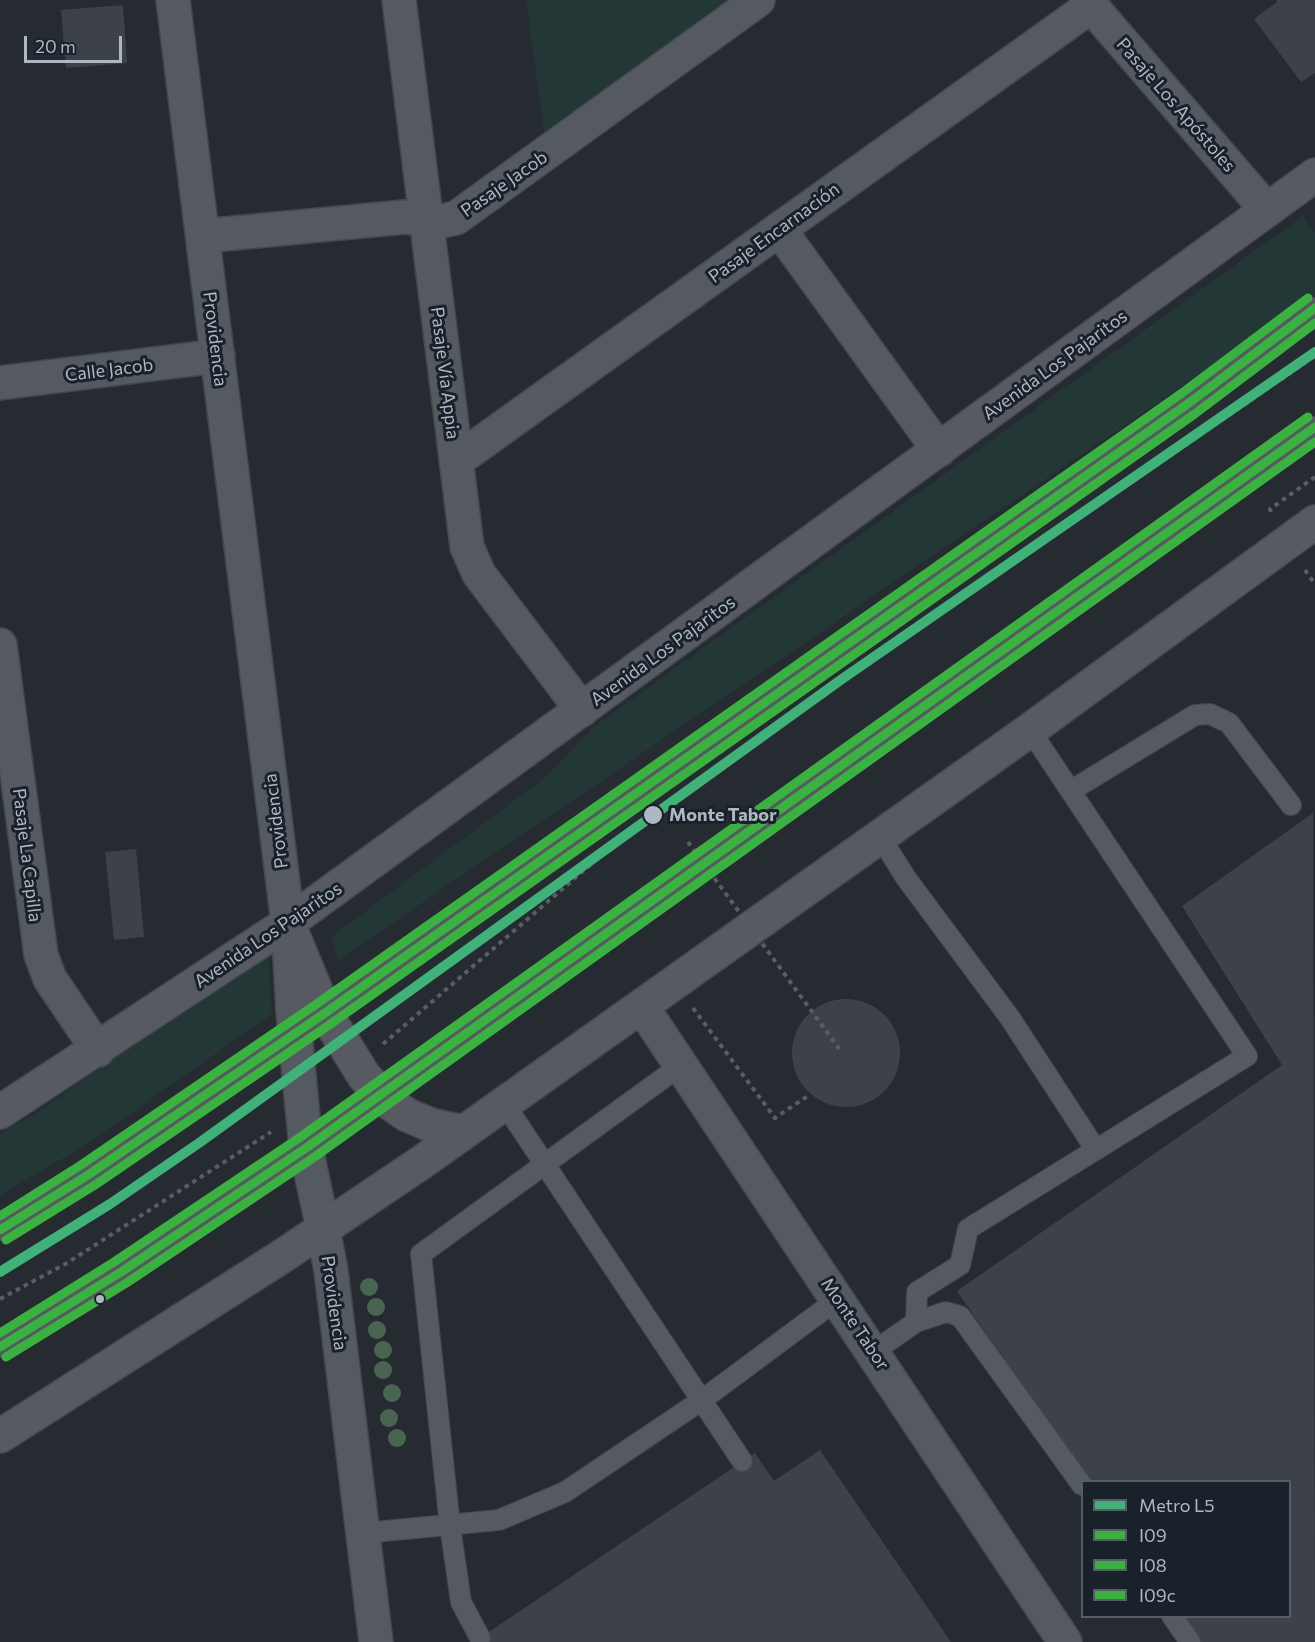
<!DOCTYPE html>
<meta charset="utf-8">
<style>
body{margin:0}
#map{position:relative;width:1315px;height:1642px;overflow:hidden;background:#252b31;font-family:Commissioner,sans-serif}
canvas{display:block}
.legend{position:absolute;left:1081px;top:1480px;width:210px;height:138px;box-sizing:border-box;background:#19222b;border:2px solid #555e68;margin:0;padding:8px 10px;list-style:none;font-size:18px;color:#aeb8c3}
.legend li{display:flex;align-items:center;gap:12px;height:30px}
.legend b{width:30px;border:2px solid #555e68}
.scale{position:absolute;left:24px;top:36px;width:98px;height:27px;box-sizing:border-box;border:3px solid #aeb8c3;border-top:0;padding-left:8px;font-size:18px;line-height:21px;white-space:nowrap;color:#aeb8c3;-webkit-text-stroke:4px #19222b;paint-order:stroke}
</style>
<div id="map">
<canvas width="1315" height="1642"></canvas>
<ul class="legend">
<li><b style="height:8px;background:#40b279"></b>Metro L5</li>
<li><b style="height:8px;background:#3ab140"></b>I09</li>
<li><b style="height:8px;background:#3ab140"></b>I08</li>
<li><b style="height:8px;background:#3ab140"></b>I09c</li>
</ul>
<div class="scale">20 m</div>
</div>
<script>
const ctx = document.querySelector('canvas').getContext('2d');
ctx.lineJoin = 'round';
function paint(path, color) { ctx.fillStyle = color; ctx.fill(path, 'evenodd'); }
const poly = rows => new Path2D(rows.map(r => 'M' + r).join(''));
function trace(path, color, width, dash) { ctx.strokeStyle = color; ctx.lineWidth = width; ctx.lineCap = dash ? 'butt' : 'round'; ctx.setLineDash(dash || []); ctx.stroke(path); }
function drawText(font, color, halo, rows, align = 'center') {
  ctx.font = font + ' Commissioner,sans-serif'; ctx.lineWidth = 6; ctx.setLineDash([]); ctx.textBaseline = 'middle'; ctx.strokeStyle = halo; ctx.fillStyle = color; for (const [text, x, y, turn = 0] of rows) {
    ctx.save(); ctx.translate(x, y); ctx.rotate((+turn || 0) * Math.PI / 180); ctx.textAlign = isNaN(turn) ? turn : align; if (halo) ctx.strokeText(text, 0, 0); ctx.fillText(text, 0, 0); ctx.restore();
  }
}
paint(poly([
 [526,0,740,0,545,139],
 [1303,216,1315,233,1315,296,338,960,331,937,546,777,592,728],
 [268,951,272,1014,89,1143,0,1195,0,1134,39,1111]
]), '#233737');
paint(poly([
 [1276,0,1315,0,1315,73,1301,82,1254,19,1277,2],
 [123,5,127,63,66,68,61,10],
 [1313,813,1315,1642,1201,1642,1183,1616,1290,1616,1290,1482,1089,1482,957,1291,1282,1065,1182,906],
 [136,849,144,937,114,940,105,852],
 '792 1053a54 54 0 1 1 108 0a54 54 0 1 1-108 0Z',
 [820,1450,951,1642,474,1642,755,1453,774,1481]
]), '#3d4248');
const service = poly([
 [1072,790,1195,715,1210,714,1229,723,1291,805],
 [879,835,906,878,1010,1018,1096,1150],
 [504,1103,742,1461],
 [0,1230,88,1175,325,1013,1189,403,1315,308],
 [916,1322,946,1312,960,1316,1082,1485],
 [0,1347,121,1272,306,1148,1315,427],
 [873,1352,916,1322,917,1292,960,1265,968,1229,1247,1056,1030,730],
 [364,1533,499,1520,565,1492,702,1400,838,1299],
 [1172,1616,1190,1642],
 [480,1638,461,1602,450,1526,421,1254,680,1066]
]);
const minor = poly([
 [399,0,467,547,479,574,582,710],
 [1086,0,1267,210],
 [779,229,939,450],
 [203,236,404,217,442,221,456,218,758,0],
 [0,383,218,356],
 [456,461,1091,6],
 [0,645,41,955,50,979,98,1050],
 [642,1007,1065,1642],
 [323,1229,331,1271,376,1642]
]);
const tertiary = poly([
 [173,0,288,923,293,1012,306,1148,323,1229]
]);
const primary = poly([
 [288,923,325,1013,364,1076,387,1101,407,1115,431,1125,463,1132],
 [0,1112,288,923,1315,175],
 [0,1436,284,1255,422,1162,1030,730,1315,522]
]);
trace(service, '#42474c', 22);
trace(minor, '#42474c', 36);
trace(tertiary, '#42474c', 36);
trace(primary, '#42484e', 36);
trace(poly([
 [1271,512,1270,509,1315,477],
 [1305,570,1315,584],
 [962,599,1315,356],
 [693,1008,775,1118,809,1095],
 [383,1044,611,847],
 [0,1299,67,1263,271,1132]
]), '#585e63', 4, [4.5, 4.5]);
trace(service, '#545a5f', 20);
trace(minor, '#545a5f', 33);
trace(tertiary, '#545a5f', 33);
trace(primary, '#575b61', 33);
trace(poly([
 [688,842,840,1050]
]), '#585e63', 4, [4.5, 4.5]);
trace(poly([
 [0,1230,88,1175,325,1013,1189,403,1315,308],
 [0,1347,121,1272,306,1148,1315,427]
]), '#3ab140', 9);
trace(poly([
 [6,1240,95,1185,332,1023,1196,413,1315,323],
 [6,1357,128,1282,313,1158,1315,442]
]), '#3ab140', 9);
trace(poly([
 [0,1216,81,1165,318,1003,1182,393,1308,298],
 [0,1333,114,1262,299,1138,1308,417]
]), '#3ab140', 9);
trace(poly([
 [0,1272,110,1204,199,1143,842,679,1315,352]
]), '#40b279', 10);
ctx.fillStyle = '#496451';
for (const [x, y] of [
 [369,1287],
 [376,1307],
 [377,1330],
 [383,1350],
 [383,1370],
 [392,1393],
 [389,1418],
 [397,1438]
]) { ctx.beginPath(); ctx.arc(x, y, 9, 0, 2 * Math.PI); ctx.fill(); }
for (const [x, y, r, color] of [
 [653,815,10,"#aeb8c3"],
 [100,1299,5,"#aeb8c3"]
]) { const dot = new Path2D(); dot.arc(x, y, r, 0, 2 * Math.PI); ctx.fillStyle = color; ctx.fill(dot); trace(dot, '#19222b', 2); }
drawText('18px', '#aeb8c3', '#19222b', [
 ["Pasaje Los Apóstoles",1176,105,49],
 ["Pasaje Jacob",504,184,-35],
 ["Pasaje Encarnación",774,233,-36],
 ["Providencia",215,339,83],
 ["Avenida Los Pajaritos",1055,365,-36],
 ["Calle Jacob",109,370,-7],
 ["Pasaje Vía Appia",445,373,83],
 ["Avenida Los Pajaritos",663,651,-36],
 ["Providencia",276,821,-97],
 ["Pasaje La Capilla",27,855,83],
 ["Avenida Los Pajaritos",268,935,-34],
 ["Providencia",334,1303,82],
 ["Monte Tabor",855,1324,56]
]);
drawText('bold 18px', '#aeb8c3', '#19222b', [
 ["Monte Tabor",669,815]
], 'left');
</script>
